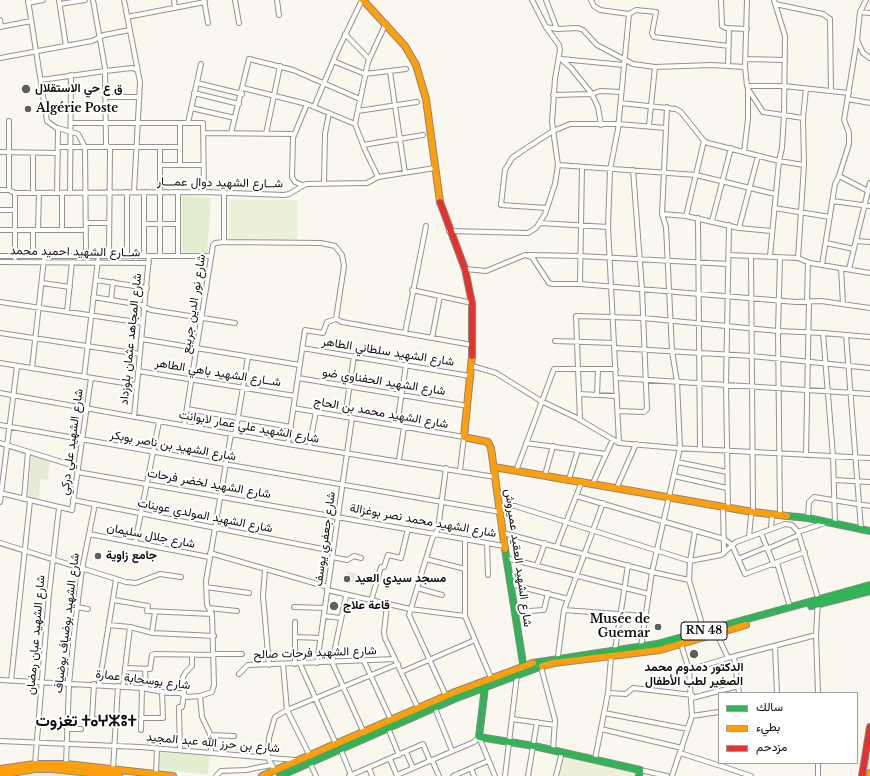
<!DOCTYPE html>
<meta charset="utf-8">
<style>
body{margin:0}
#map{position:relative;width:870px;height:776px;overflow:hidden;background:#faf7ef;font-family:"Libre Baskerville",Vazirmatn,serif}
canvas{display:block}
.legend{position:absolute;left:718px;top:692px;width:140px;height:72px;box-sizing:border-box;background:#fff;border:1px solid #9e9e9e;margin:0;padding:5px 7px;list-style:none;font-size:12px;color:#0c0c0c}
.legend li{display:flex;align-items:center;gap:8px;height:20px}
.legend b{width:20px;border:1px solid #9e9e9e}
</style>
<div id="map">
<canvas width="870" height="776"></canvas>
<ul class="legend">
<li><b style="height:5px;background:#30b455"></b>سالك</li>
<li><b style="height:5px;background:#ff9f0a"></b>بطيء</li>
<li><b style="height:5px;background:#e5322d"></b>مزدحم</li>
</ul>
</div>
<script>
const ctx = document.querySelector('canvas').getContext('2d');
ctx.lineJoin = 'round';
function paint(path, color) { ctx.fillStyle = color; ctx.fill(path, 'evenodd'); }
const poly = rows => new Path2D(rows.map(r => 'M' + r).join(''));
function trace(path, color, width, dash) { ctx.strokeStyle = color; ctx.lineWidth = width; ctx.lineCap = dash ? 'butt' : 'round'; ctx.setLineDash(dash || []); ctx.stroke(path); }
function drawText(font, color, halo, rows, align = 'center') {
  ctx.font = font + ' "Libre Baskerville",Vazirmatn,"Noto Sans Tifinagh",serif'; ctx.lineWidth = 4; ctx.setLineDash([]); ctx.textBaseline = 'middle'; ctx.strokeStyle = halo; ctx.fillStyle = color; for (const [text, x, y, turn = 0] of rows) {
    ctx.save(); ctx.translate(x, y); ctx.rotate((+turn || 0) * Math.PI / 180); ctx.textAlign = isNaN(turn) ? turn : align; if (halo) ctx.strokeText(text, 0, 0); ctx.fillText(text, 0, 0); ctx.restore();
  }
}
paint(poly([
 [182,196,211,198,207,253,182,252],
 [159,752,210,756,208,775,158,769]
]), '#e2eed0');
paint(poly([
 [33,456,50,461,48,476,49,480,40,479,39,499,28,497,31,458],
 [347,571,362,575,359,583,345,579],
 [47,772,88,776,20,776]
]), '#e5e9d5');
paint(poly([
 [229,200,298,200,298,240,229,239],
 [564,755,637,771,636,776,560,776]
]), '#ecf2da');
const street = poly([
 [28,0,47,121,58,129,57,193],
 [59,0,66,46],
 [93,0,105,68,106,144,110,149,109,256],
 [124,0,140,82,134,192],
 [174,0,175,8],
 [204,0,208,23],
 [235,0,239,23],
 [277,0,279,15],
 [532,0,546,27,557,29,578,28,583,30,597,45,633,64,655,67,711,65,745,67],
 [546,0,557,29],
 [591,0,594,6,600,10,629,14,618,129,610,170,608,227,619,443],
 [721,0,722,26,726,28,747,29],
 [747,0,745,67,747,86,784,86,849,93],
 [866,0,860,12,857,40,863,53,870,58],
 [28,3,43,0],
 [60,4,85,0],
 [775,4,823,14,830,19,831,91],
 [860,12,870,13],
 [629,14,636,10,656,12,652,33,654,37,729,46],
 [127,17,205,2],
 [0,20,1,26],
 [0,27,31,21],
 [345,34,369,59],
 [857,40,844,120,849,133,849,144,839,176,868,191],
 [0,58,92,41,104,35,130,30],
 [561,59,571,68,592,94,598,107,601,125],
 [561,59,624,65],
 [746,59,785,60],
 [333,61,365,74,406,69],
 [728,66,729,28],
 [390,72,405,173],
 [41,80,105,71,132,68,137,70],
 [197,83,242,94],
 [243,88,307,104,355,124],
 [748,89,763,112,803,118],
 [194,93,239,104],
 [553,95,592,94,600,91,621,92],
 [105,97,139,97],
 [848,99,870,103],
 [621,103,676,109,681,112,704,141,708,143,779,161,804,165],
 [314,107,337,52,362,0],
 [191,108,235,118],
 [358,111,417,102],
 [71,123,203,123,204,192],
 [188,123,201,64],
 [649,125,655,67],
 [58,128,78,134,85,147,86,256],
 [204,133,294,134],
 [231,133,249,59,293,70,360,99],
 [266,134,280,66],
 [363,145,423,135],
 [58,147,180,147],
 [0,152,58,153],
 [744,152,748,119,748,90],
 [33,153,33,193],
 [160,165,203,165],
 [180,165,180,123],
 [558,165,696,175,775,194],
 [378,177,365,150,355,124,368,62,386,23],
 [324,183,325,134,329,113],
 [302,185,295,182,292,177,293,138,307,104],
 [0,190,9,190,15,193,204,192,284,195,289,194,306,184,367,183,378,177,435,168],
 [9,190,9,121],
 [15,193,15,258],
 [70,193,71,75],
 [832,201,870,206],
 [547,208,501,205,505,170,512,158,522,151,553,131,570,124,618,124,666,128],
 [774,208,830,217],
 [0,210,15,210],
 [662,214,686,216,739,228,771,231],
 [686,216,704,141],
 [698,218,700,449],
 [712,221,731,148],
 [86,223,109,223],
 [540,223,608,227],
 [144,224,178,224],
 [739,228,758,156],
 [0,230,86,230],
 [38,230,39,193],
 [62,230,62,193],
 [449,231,528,233,536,228,545,214,555,184,558,165,552,122,555,79,560,50,559,45,546,27],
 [856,241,870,242],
 [224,242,321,243,335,246,342,255,344,266,336,319],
 [826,243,854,249],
 [529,255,580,256,728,264],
 [729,255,798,258,810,263,870,273],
 [0,256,211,256],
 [33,256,33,230],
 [127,256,127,192],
 [144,256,144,192],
 [160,256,160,147],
 [178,256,178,193],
 [770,256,779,161,782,148,784,115,785,36,774,0],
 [798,258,804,165,803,118,806,89],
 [0,262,149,263],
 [822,265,835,184,839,176],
 [841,268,843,304],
 [465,269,486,271,525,255,532,257,549,283,553,284,580,284,796,302,821,301,870,308],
 [849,269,870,183],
 [96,280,147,288],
 [42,283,70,287],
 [580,284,582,167],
 [412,290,472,303],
 [93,297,141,305,151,310,235,323],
 [111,300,113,282],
 [807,301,808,262],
 [0,302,143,323],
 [67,312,72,262],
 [336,319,342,322,472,345],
 [0,333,140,354],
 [405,333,426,226],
 [846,335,861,529],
 [432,338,440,296],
 [141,339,300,365],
 [555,341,614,343],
 [302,348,470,376],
 [615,348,752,356,870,368],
 [0,363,136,385],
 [472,366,496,373,541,401,577,418,619,443,676,448,870,458],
 [32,368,44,259],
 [138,371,295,396],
 [84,377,98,260],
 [298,378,468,406],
 [617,378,870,394],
 [0,393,288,444,495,477],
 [579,394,617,396],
 [597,395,598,369],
 [293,408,464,437,460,470],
 [187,409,291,427],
 [618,411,644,412,647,409,642,289,633,170],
 [134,417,149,256],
 [345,417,354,356],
 [580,420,576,316,643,318,778,331,780,257],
 [0,425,500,512],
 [397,425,406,365],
 [184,426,213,245,215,243,224,242,224,193],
 [235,435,248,357],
 [0,443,78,467],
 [526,443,606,454],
 [288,444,305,330,323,333,327,322,336,319],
 [309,447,316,412],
 [806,455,809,301],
 [399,460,404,427],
 [677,462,727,472],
 [516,471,554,369,616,369],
 [77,472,504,546],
 [545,475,553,446],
 [674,476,727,488],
 [569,479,578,450],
 [834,480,870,482],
 [593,483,613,439],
 [617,487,636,444],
 [0,493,72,510,91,378],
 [576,496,724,539,732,545,745,574,805,552],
 [24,499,28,452],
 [73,500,333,551],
 [0,502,17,366],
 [500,506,515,506,690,561,695,531],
 [723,506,724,553],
 [728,507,726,385,729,225],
 [780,515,778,331,823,333],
 [808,518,809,502,814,497,870,506],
 [835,524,833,456,823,333,870,337],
 [771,529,772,514],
 [798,532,818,598,816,635,818,693],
 [503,533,652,572,680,448,677,382,672,351,666,227,662,214,667,107],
 [761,533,774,565],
 [89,534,209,557],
 [749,537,751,515,753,512,751,256],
 [465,539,465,616,491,678],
 [0,543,126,582,136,583,160,574,181,577],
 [135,543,159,422],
 [487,543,488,575],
 [557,546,582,481],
 [767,549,799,535],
 [210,553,328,587],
 [332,557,347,560,354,556,361,558],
 [506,558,649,594],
 [426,559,465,569],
 [738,559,767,547],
 [777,563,790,607],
 [537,565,545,543],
 [265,570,263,596,269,665],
 [510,584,568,599],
 [206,587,249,593],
 [417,588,442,595],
 [327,590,410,609,465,616],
 [346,596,332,662,364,733],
 [114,600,148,606,147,611,212,614],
 [371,601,381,567,384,567,388,555,401,558,408,529],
 [387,605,384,632,385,638,418,708],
 [77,607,88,609],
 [294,607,325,608],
 [209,608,237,611],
 [564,610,646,616],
 [514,612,544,610,548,593],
 [324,616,341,618],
 [295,622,295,664],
 [109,625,130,627,153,633,214,636],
 [704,631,689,580,690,561,721,555,736,542,785,524,792,525,798,532,825,523],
 [152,632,155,612],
 [717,634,728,658],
 [295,637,321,638],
 [641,647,652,572,689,580],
 [775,647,777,693],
 [615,650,628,565],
 [214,654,242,654],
 [558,656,564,610,603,503],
 [734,657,739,693],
 [364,661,391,720],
 [317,663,352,418],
 [283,664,287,710,310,756],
 [300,664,336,744],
 [541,667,555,720,553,750],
 [125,668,150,669,152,655,155,654,214,655],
 [145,669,146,688],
 [689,670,728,658,816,635],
 [401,672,475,640],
 [239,674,248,665,395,659],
 [0,680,142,688,168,693,180,693,187,697,200,696,212,692,214,685,212,614,207,605,206,581,231,434],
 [11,681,30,501],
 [94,684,92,719,95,719,95,722],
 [99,685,116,580],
 [123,686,130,627],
 [608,693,626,694,633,688,692,695],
 [200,696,202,717,211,736,211,753],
 [446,696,409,615,432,539,438,529,446,468],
 [692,698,738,686],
 [435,708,452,751],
 [604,713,688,729],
 [692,716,719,712],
 [141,718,163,718,162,692],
 [512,719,555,725],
 [388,728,399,755],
 [67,729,81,729],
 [601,729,682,748],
 [141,730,142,688],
 [210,735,234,736],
 [0,741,140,747,295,760],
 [180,750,179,710,179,707,182,707,184,695,183,677,186,672,192,666,192,655],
 [341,750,351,775],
 [406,752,413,768],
 [680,753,721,766,721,763],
 [390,759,397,776],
 [595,759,608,693,611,657],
 [432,760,439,776],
 [310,763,316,776],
 [818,763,818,776],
 [35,764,49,594,59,508],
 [66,764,69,684,75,624,82,569,95,504],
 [721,766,751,776],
 [369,768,372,776],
 [471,768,474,776],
 [113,769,118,686],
 [640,770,667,776],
 [275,771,268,758,269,738,275,717,287,710,398,664],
 [156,774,157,748],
 [397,775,474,742,479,737,495,776],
 [216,776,221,771,246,770,271,765],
 [349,776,423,744,430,761],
 [453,776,488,761],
 [505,776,517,675],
 [528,776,537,722],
 [556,776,562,752],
 [672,776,692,716,689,670,681,644]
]);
const fast = poly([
 [787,516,808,518,870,531],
 [505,549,524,670],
 [811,606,870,591],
 [533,663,657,644,870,585],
 [485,687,479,737,534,746,640,770,639,776],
 [280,776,454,699,542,666]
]);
const slow = poly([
 [363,0,405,46,416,65,426,99,440,202],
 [472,356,464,437,488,442,491,448,505,549],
 [494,467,753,512,787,516],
 [542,666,554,663,660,650,746,625],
 [0,769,35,764,66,764,173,776],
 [870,773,870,776],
 [0,775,35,769,53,769,119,776],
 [262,776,455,692,533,663]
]);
const jam = poly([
 [440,202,465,269,472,303,472,356],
 [862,776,870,727]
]);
trace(street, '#93928e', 6);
trace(fast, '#8a8885', 8);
trace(slow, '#8a8885', 8);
trace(jam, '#8a8885', 8);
trace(street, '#fefefd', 4);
trace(fast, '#30b455', 6);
trace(slow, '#ff9f0a', 6);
trace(jam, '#e5322d', 6);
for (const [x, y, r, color] of [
 [26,89,5,"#5f5e5b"],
 [28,109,4,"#5f5e5b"],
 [98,556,4,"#5f5e5b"],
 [347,579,4,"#5f5e5b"],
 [334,606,5,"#5f5e5b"],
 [658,627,4,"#5f5e5b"],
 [694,654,5,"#5f5e5b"]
]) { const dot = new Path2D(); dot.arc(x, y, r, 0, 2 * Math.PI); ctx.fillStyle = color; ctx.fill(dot); trace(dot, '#fff', 1.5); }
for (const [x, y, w] of [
 [704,631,46]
]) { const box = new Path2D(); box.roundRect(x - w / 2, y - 9, w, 18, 3); ctx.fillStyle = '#fff'; ctx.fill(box); trace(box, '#0c0c0c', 1); }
drawText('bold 11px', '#0c0c0c', null, [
 ["RN 48",704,631]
]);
drawText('bold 12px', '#0c0c0c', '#fff', [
 ["ق ع حي الاستقلال",35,89],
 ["Algérie Poste",36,109],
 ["جامع زاوية",106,556],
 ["مسجد سيدي العيد",355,579],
 ["قاعة علاج",343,606],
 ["Musée de",650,620,"right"],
 ["Guemar",650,634,"right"],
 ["الدكتور دمدوم محمد",694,668,"center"],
 ["الصغير لطب الأطفال",694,682,"center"]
], 'left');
drawText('12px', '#0c0c0c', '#fff', [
 ["شــارع الشهيد دوال عمـــار",220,183,1],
 ["شــارع الشهيد احميد محمد",75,252,1],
 ["شارع نور الدين جريبع",194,304,-81],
 ["شارع المجاهد عثمان بلوزداد",131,339,-84],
 ["شارع الشهيد سلطاني الطاهر",388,352,9],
 ["شــارع الشهيد باهي الطاهر",218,373,9],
 ["شارع الشهيد الحفناوي ضو",384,382,9],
 ["شارع الشهيد محمد بن الحاج",381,413,10],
 ["شارع الشهيد علي عمار لابوانت",249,427,10],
 ["شارع الشهيد علي دركي",72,442,-82],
 ["شارع الشهيد بن ناصر بوبكر",173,446,10],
 ["شارع الشهيد لخضر فرحات",209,484,10],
 ["شارع الشهيد المولدي عوينات",205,516,11],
 ["شارع الشهيد محمد نصر بوغزالة",423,521,10],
 ["شارع جلال سليمان",151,536,11],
 ["شارع جعفري يوسف",325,539,-82],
 ["شارع الشهيد العقيد عميروش",518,558,82],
 ["شارع الشهيد بوضياف بوضياف",67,623,-83],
 ["شارع الشهيد عبان رمضان",36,635,-85],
 ["شارع الشهيد فرحات صالح",315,653,-2],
 ["شارع بوسحابة عمارة",143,680,7],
 ["شارع بن حرز الله عبد المجيد",213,743,5]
]);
drawText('bold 16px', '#0c0c0c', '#fff', [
 ["تغزوت ⵜⴰⵖⵣⵓⵜ",86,721]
]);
</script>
